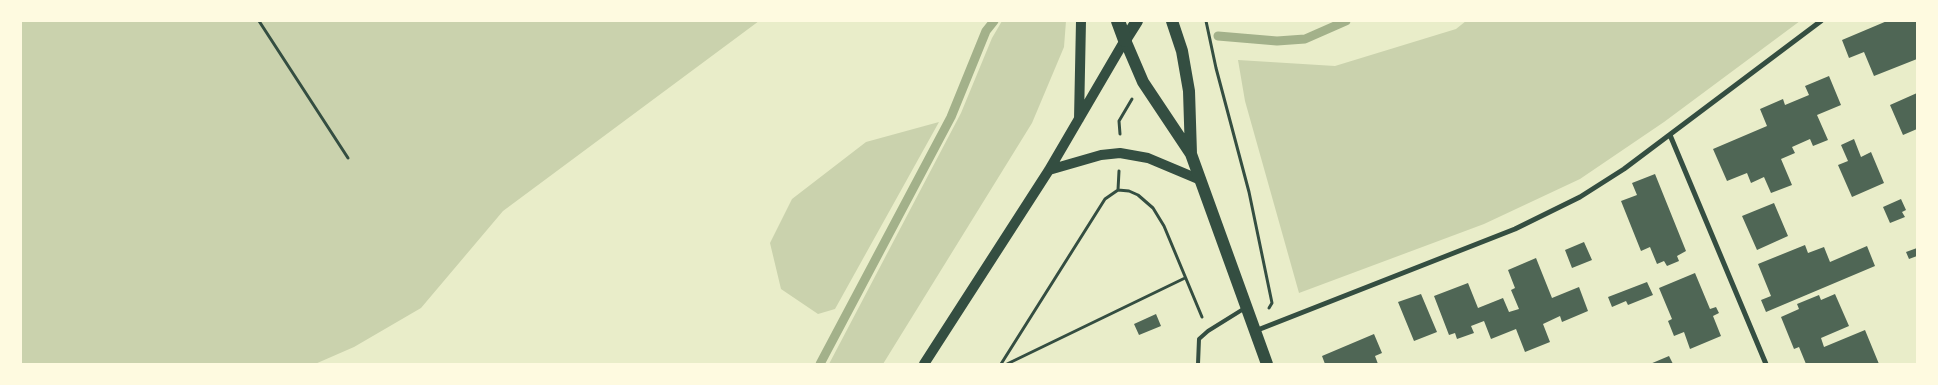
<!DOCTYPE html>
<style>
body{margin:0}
#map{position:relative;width:1938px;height:385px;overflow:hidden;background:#e9edc9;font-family:"Open Sans",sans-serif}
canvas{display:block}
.frame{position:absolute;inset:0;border:22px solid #fefae0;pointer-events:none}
</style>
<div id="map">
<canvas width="1938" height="385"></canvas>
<div class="frame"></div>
</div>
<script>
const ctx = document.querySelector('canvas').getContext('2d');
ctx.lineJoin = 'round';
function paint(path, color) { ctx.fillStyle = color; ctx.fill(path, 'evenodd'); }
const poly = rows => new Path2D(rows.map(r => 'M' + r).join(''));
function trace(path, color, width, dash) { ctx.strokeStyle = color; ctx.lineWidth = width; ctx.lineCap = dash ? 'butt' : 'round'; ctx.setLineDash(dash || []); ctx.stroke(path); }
paint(poly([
 [21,21,759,21,503,211,421,308,354,347,315,364,21,364],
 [1002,21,1066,21,1064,47,1032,123,883,364,829,364,961,113,992,38],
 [1466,21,1800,21,1664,122,1580,179,1484,224,1299,293,1245,101,1238,60,1335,66,1456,29],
 [939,122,835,309,818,314,781,289,770,243,792,199,866,142]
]), '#cad2ad');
trace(poly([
 [1218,36,1277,41,1305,39,1346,21],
 [820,364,951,117,986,31,994,21]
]), '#a3b18a', 9);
paint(poly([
 [1887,21,1917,21,1917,59,1874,76,1864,52,1849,58,1842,40],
 [1829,76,1841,105,1817,115,1828,140,1813,146,1810,139,1792,147,1795,153,1781,159,1792,185,1771,193,1764,177,1751,183,1747,173,1727,181,1713,149,1767,126,1760,109,1783,99,1785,105,1809,95,1805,86],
 [1917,93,1917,129,1903,135,1890,105],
 [1854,139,1861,157,1871,152,1884,183,1852,197,1838,165,1848,161,1841,145],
 [1655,174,1686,251,1677,256,1679,261,1667,266,1664,261,1657,264,1650,247,1641,251,1621,201,1637,195,1632,183],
 [1901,199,1906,210,1902,212,1905,217,1890,223,1883,207],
 [1774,203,1788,236,1757,250,1742,216],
 [1584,242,1592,260,1572,268,1565,250],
 [1805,245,1808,253,1824,247,1830,262,1867,246,1875,266,1766,312,1761,300,1771,296,1758,264],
 [1917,248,1917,256,1909,259,1906,252],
 [1536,258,1552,298,1579,287,1588,311,1562,322,1560,316,1543,324,1550,342,1525,352,1516,329,1491,339,1484,321,1471,326,1474,333,1457,339,1455,333,1449,335,1434,296,1468,283,1478,308,1503,298,1509,312,1519,309,1511,290,1515,288,1508,270],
 [1695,273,1710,309,1716,307,1719,313,1713,316,1721,336,1690,349,1684,332,1674,336,1668,321,1672,319,1659,288],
 [1647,282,1653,295,1628,305,1626,301,1612,307,1608,297],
 [1421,294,1437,332,1414,341,1398,302],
 [1835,294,1849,326,1821,338,1824,347,1865,330,1879,364,1806,364,1799,347,1794,349,1781,317,1799,309,1797,304,1819,295,1821,300],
 [1156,314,1161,326,1139,335,1134,324],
 [1374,334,1382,353,1375,356,1378,364,1325,364,1322,356],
 [1669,356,1673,364,1650,364]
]), '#4f6655');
trace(poly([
 [259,21,348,158],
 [1206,21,1216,68,1249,192,1272,303,1269,308],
 [1120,134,1119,121,1132,99],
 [1118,190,1119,171],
 [1001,364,1105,199,1118,190,1129,191,1138,195,1153,208,1164,226,1202,317],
 [1007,364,1185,278]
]), '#344e41', 3);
trace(poly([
 [1198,364,1199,339,1208,331,1245,308]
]), '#344e41', 4);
trace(poly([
 [1670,135,1766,364],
 [1255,331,1515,229,1580,197,1624,169,1821,21]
]), '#344e41', 5);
trace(poly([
 [1079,119,1081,21],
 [1049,170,1101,155,1120,153,1148,158,1198,179],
 [924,364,1049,170,1125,40]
]), '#344e41', 10);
trace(poly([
 [1137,21,1125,40,1143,82,1191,154],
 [1172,21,1182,51,1189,91,1191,154,1267,364]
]), '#344e41', 12);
trace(poly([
 [1118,21,1125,40]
]), '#344e41', 14);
</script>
